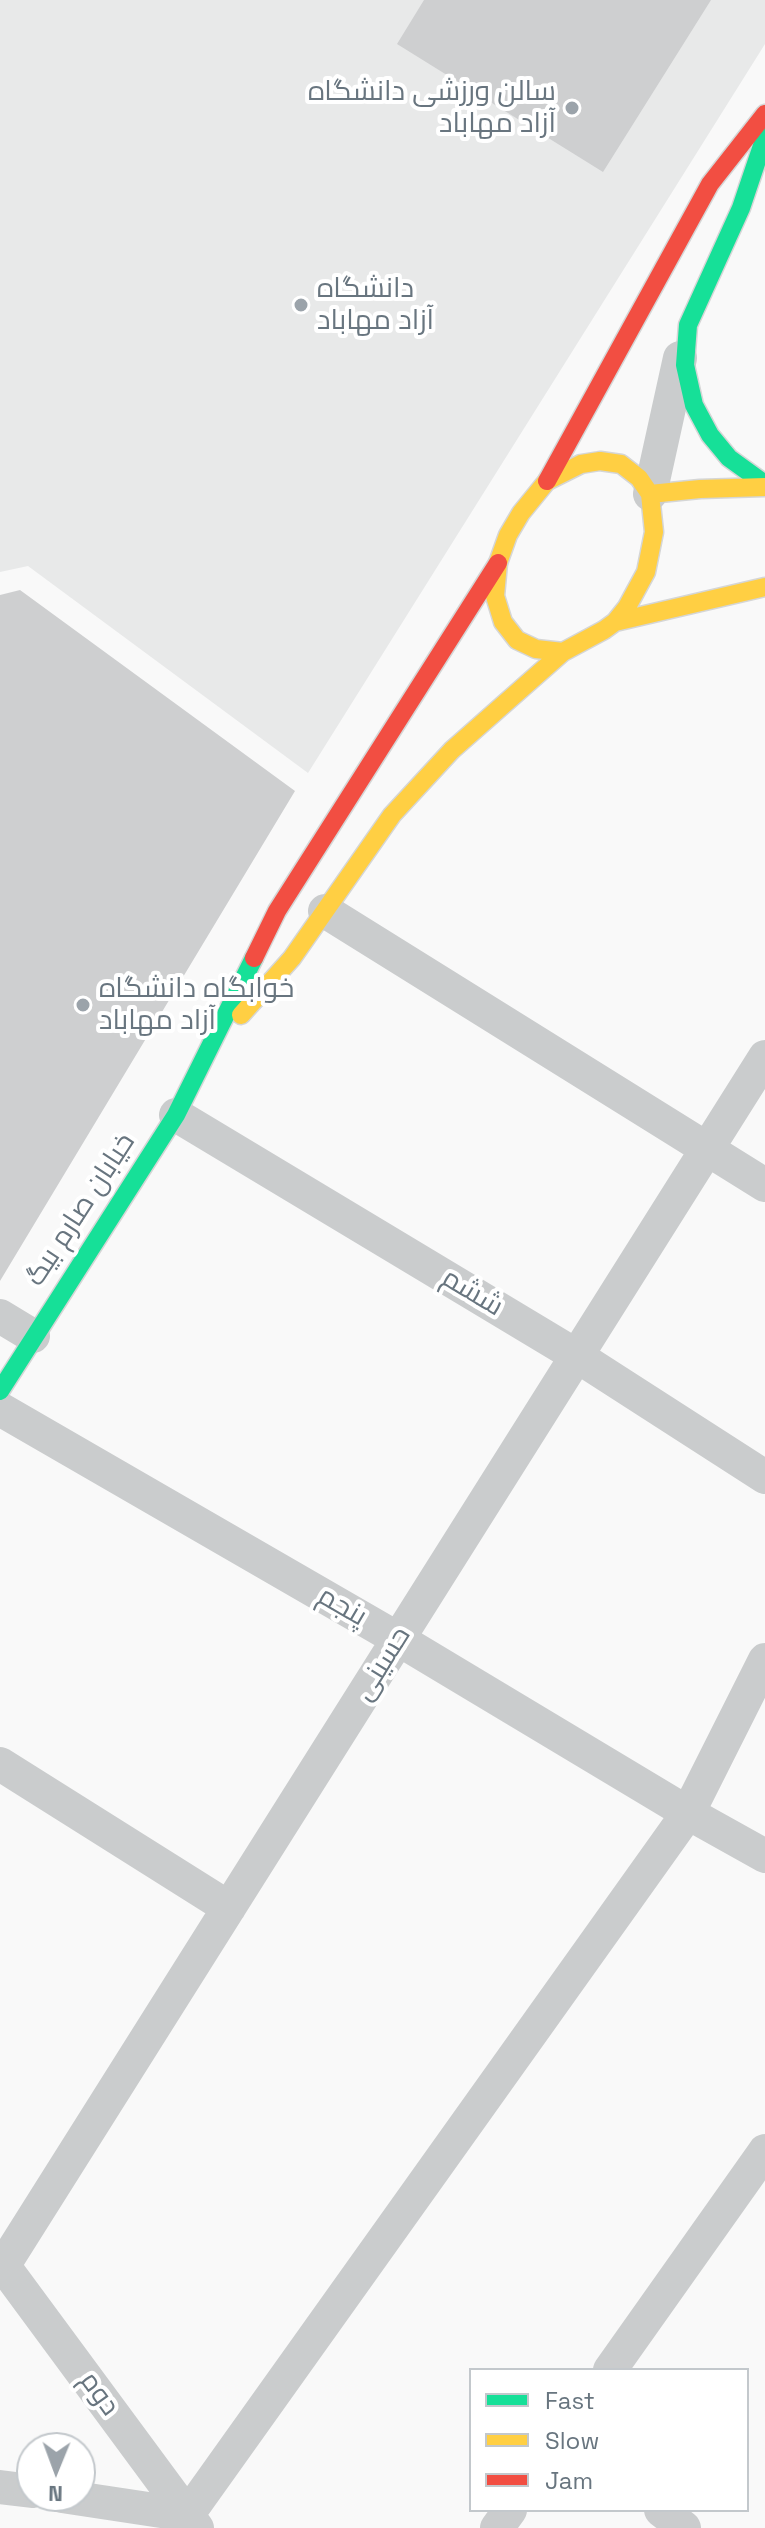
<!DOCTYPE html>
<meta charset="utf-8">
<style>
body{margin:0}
#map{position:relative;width:765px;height:2528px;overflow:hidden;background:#f9f9f9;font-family:"Space Grotesk",sans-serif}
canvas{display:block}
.legend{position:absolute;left:469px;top:2368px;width:280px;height:144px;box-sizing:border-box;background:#fff;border:2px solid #c3c8cc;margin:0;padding:10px 14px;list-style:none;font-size:24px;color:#68757f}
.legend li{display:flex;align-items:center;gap:16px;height:40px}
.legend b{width:40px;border:2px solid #c3c8cc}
.north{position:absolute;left:16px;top:2432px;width:80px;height:80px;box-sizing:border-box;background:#fff;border:2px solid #c3c8cc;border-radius:50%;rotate:181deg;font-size:22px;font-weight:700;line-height:32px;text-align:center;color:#68757f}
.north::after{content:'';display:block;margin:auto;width:28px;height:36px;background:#9ba3aa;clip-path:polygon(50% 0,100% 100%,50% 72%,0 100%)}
</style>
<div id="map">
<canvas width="765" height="2528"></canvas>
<ul class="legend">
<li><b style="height:10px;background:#16e098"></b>Fast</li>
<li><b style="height:10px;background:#ffcf43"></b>Slow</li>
<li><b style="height:10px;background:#f24e42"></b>Jam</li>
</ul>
<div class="north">N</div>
</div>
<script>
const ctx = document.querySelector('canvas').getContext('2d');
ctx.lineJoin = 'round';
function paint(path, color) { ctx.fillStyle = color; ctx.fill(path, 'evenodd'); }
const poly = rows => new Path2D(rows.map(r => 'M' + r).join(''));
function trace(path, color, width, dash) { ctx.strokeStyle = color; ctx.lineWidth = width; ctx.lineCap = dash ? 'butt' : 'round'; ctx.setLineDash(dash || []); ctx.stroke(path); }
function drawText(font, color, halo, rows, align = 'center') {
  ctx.font = font + ' "Space Grotesk",Cairo,sans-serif'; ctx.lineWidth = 8; ctx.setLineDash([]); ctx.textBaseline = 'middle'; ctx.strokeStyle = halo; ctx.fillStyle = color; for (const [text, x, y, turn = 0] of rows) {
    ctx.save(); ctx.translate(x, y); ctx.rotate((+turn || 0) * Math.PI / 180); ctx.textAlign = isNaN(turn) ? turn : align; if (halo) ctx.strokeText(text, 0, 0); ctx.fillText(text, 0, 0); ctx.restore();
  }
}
paint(poly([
 [0,0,765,0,765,44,308,773,28,566,0,572]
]), '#e8e9e9');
paint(poly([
 [424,0,711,0,603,172,397,44],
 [20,590,295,791,0,1281,0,595]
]), '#cecfd0');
const fast = poly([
 [765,137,741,208,688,325,685,365,694,405,710,435,729,458,765,484],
 [0,1391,176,1115,254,958]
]);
const slow = poly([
 [600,461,621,464,639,478,650,494,654,532,646,572,627,607,615,622,604,630,563,652,536,649,517,640,503,622,495,596,498,563,508,535,521,513,547,481,581,464,600,461],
 [650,494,700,489,765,487],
 [615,622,765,587],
 [241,1015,292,958,392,815,452,750,563,652]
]);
const jam = poly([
 [547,481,710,184,765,114],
 [254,958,277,911,498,563]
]);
trace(fast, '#d5d6d6', 21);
trace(slow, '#d5d6d6', 21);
trace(jam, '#d5d6d6', 21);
trace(poly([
 [650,494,680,358],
 [325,911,765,1185],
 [176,1115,577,1356,765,1477],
 [0,1316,33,1336],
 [0,1409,398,1639,688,1813,765,1856],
 [0,1764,229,1908],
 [0,2261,197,2528],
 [0,2271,765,1057],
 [610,2370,765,2151],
 [0,2487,32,2491],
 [62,2496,188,2515],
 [661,2510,684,2528],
 [178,2528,688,1813,765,1660],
 [497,2528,510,2510]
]), '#cacccd', 34);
trace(fast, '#16e098', 18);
trace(slow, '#ffcf43', 18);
trace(jam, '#f24e42', 18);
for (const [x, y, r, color] of [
 [572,108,8,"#9ba3aa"],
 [301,305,8,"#9ba3aa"],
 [83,1005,8,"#9ba3aa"]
]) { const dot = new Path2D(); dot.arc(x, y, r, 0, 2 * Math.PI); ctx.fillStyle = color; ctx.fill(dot); trace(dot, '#fff', 3); }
drawText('28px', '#68757f', '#fff', [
 ["سالن ورزشی دانشگاه",556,92,"right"],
 ["آزاد مهاباد",556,124,"right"],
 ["دانشگاه",317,289],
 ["آزاد مهاباد",317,321],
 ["خوابگاه دانشگاه",99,989],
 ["آزاد مهاباد",99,1021]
], 'left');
drawText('28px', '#68757f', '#fff', [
 ["خیابان صارم بیگ",81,1210,-57],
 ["ششم",472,1293,31],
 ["پنجم",342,1607,30],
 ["حسینی",383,1664,-58],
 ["دوم",99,2394,54]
]);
</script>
